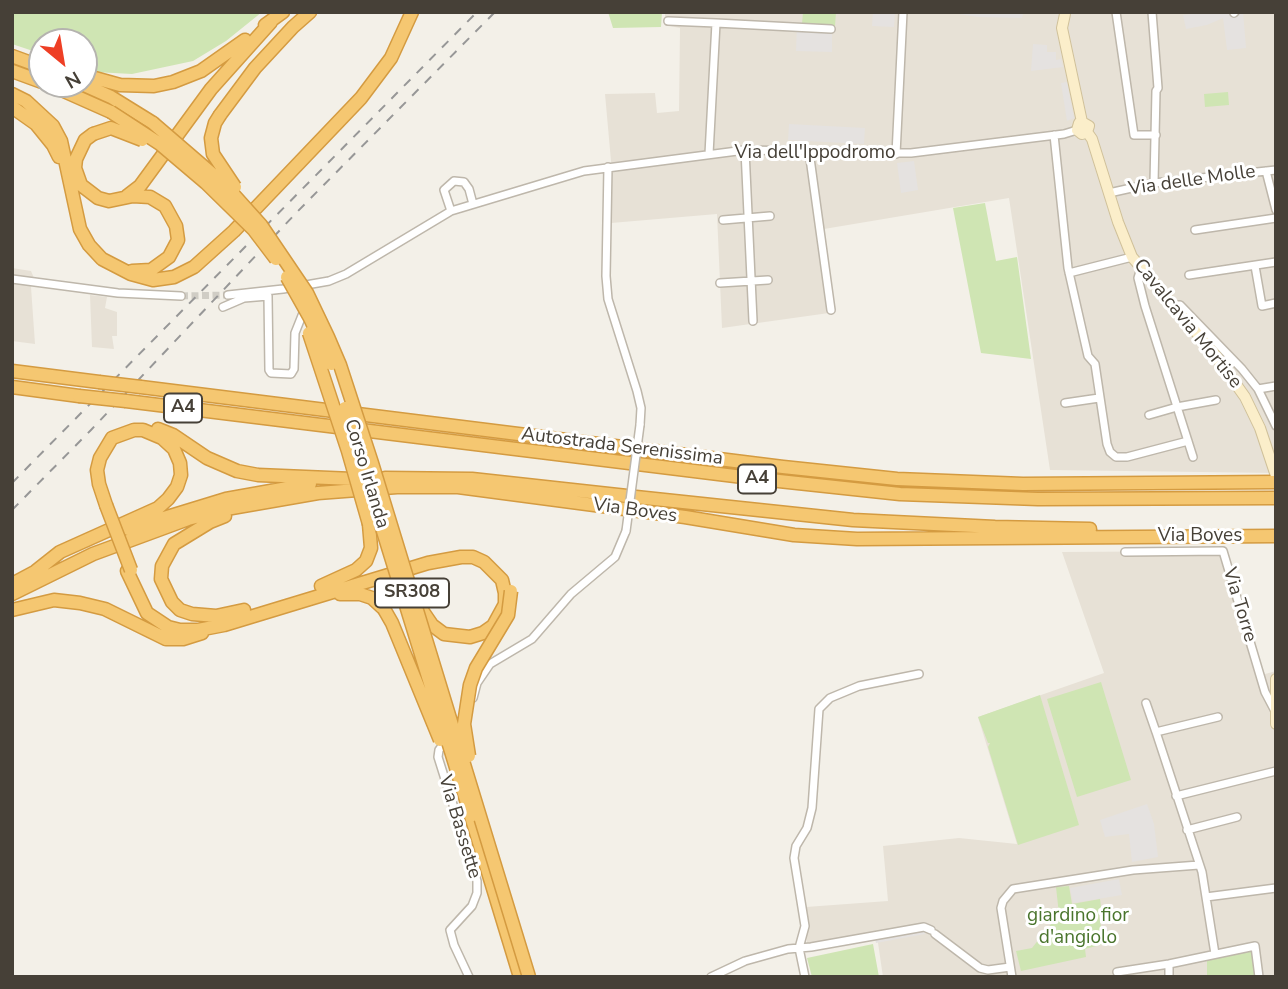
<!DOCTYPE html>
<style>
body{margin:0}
#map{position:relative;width:1288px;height:989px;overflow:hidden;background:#f3f0e8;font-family:"Nunito Sans",sans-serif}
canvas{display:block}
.frame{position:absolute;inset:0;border:14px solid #464037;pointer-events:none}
.north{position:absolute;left:28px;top:28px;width:70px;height:70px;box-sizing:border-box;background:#fff;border:2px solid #b5b3af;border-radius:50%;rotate:150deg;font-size:19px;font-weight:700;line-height:28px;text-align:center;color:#464037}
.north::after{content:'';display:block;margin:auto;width:24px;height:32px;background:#ee3f25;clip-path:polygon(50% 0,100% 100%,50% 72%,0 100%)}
</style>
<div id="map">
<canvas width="1288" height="989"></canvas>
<div class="frame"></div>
<div class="north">N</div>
</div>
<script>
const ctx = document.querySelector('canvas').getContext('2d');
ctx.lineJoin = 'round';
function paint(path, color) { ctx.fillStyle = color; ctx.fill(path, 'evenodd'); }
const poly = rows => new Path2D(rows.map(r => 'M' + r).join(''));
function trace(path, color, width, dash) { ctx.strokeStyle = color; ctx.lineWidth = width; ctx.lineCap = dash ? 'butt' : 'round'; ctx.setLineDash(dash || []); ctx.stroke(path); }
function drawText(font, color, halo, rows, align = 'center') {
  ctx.font = font + ' "Nunito Sans",sans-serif'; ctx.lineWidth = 6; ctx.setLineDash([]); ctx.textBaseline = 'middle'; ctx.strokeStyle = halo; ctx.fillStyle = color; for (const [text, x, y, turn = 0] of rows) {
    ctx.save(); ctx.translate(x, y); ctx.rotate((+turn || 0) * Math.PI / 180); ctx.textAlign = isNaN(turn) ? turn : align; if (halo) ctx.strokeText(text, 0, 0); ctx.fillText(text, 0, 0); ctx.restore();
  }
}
paint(poly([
 [665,12,1276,12,1276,473,1050,470,1009,198,818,230,829,313,722,328,717,214,611,223,612,172,605,94,655,93,657,113,679,111,680,28,665,25],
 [12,268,31,271,34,278,31,287,35,344,12,341],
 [90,295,107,297,105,308,117,312,117,336,112,336,114,349,92,347],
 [1222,551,1258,676,1276,671,1276,977,883,977,877,936,807,950,806,907,888,901,883,846,959,838,1017,844,978,717,1104,673,1062,552]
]), '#e7e1d6');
paint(poly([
 [12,12,262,12,226,41,193,61,132,74,95,72,84,68,84,42,42,42,42,54,12,44],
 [608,12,662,12,661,27,613,28],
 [803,12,836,12,835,26,802,24],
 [1228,92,1229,105,1205,107,1204,94],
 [985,203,996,261,1017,257,1031,359,981,353,953,208],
 [1101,682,1131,780,1077,797,1047,699],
 [1040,695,1079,825,1018,845,988,747,990,743,988,743,978,717],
 [1069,886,1072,904,1100,899,1102,914,1099,915,1104,944,1085,949,1086,957,1021,971,1016,951,1032,948,1059,914,1056,887],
 [873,944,879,977,812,977,807,958],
 [1251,950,1255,977,1207,977,1207,959]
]), '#cfe5b3');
paint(poly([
 [873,12,895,12,894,27,872,26],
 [946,12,1023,14,1022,18,978,17],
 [1207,12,1243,12,1246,48,1227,50,1223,18,1207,25,1186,29,1183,15],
 [797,24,832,26,832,52,796,51],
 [1033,44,1047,45,1047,52,1056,52,1056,60,1061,59,1063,67,1031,71],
 [1067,82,1074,118,1067,121,1061,83],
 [789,124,865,128,864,144,788,140],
 [914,161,918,190,901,193,897,163],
 [1147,804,1154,824,1158,857,1132,862,1129,834,1105,837,1100,820],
 [1119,879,1122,895,1073,903,1070,888],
 [925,930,925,934,876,943,875,939]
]), '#e5e2e0');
trace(poly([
 [181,296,228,295]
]), '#d0cdc5', 7, [7, 3.5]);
const street = poly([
 [1116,12,1134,135,1156,135],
 [1152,12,1158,88,1156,91,1154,183],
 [1234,13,1235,12],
 [668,21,716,23],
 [1054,135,1068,268,1088,356,1095,364,1107,444,1110,452,1116,457,1127,457,1188,441],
 [745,150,753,321],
 [809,151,831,310],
 [709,154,716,23,831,29],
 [896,154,903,12],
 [608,167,606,276,608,299,637,391,641,408,640,425],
 [1266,171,1276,210],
 [1109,193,1154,183,1276,170],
 [451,211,444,190,454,181,464,182,469,189,473,204],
 [723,220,770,216],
 [1195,230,1276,218],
 [1255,266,1262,306,1276,303],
 [1141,268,1138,278,1145,306,1193,457],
 [1069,273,1132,257],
 [1189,275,1276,262],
 [12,279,118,293,181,296],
 [720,283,768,280],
 [228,295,283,289,329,281,346,274,451,211,584,171,745,150,911,153,1064,134,1077,130],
 [1174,305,1180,305,1242,369,1258,389,1276,426],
 [223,307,244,298,268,296,269,370,271,373,291,374,294,369,295,333,305,308],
 [1258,389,1276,386],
 [1065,403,1099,398],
 [1149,415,1177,407,1216,400],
 [1125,552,1223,551,1265,692,1275,711],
 [473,698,477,683,490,664,532,639,571,594,615,557,626,531],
 [1146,703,1156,732],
 [447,739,439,750,438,757,477,881,477,893,472,906,450,930,454,945,469,977],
 [1176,796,1276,771],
 [1187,830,1237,817],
 [1206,897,1276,888],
 [935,934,980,968,988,970,1010,967],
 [1215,954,1202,872,1156,732,1218,717],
 [1117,972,1169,964,1255,946,1259,977],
 [711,977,745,961,788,949,811,947,924,927,931,930],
 [805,977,799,948,805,926,794,858,796,846,807,828,812,808,819,709,830,698,859,686,919,674],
 [1012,977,1001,908,1003,901,1013,889,1133,870,1199,865],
 [1169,977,1169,964]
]);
const secondary = poly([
 [1065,14,1062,28,1082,122,1079,123,1077,130,1082,134,1087,132],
 [1082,122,1089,126,1087,132,1092,139,1118,222,1132,257,1213,352,1245,397,1260,428,1276,476],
 [1276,679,1276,724]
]);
const highway = poly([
 [265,25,283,12],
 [12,56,42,67],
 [12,71,42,82],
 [84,75,120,85,154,86,173,82,201,71,245,40],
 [48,84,111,112],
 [82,84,111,97,153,123],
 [12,94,26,101,53,126,61,141,80,229,89,245,102,259,131,274,153,280,174,277,194,267,234,231,361,98,391,58,412,12],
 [12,107,36,124,53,145,59,157],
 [220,115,255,68,293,27,310,12],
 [93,134,85,140,76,159,75,168,81,185,98,198,109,201,133,196,150,197,165,206,176,226,178,240,169,257,151,270,132,271],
 [127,196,140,186,211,89,271,22],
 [12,371,99,382],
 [12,387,79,396],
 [141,387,783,467,897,479,1023,484,1276,482],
 [126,401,751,478,900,494,1038,499,1276,498],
 [158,429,173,435,207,458,237,471,258,475,353,479],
 [385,478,472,479,627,496],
 [636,497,853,520,995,527,1090,529],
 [225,516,210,522,174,544,162,566,161,579,172,602,180,610,192,614,216,616,244,610],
 [128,529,226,499,310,484],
 [36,571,60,552,158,508,168,499,177,487,181,475,180,463,174,449,162,438,143,430,134,430,112,438,100,458,97,470,99,484,106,505],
 [127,571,147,613,168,627,180,630,198,630,224,625,428,563,461,557,473,557,484,562,502,580,505,593,505,604,493,626,483,633,470,637,444,634,432,625,417,603],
 [12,584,42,568],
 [321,586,356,570,366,561,371,548,369,524],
 [12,594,93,554,188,519,226,509,318,493,397,487,458,487,685,517,794,535,857,539,1276,536],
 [340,594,360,594,372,598,384,609],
 [12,610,54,600,80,603,105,609,166,639,183,639,202,633],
 [471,816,520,977]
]);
trace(street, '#beb7ab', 10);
trace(secondary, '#d0c19a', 12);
trace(highway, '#d49b41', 15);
trace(street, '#fff', 7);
trace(secondary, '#fbeeca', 10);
trace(highway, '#f5c771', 12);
trace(poly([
 [12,483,477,12],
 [12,510,91,430,298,211,495,12]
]), '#979797', 2, [9, 9]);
const streetBridge = poly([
 [626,531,640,425]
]);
const highwayBridge = poly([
 [111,112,160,144,206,183,254,230,276,259],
 [220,115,215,123,211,138,213,154,235,187],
 [153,123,225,185,261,225,307,293,328,337,340,365,372,463,529,977],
 [93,134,111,128,142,140],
 [287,277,310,318,331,364],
 [309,333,348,451,369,524],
 [99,382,141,387],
 [79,396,126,401],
 [345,408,471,816],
 [106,505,131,570],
 [384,609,392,623,440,740],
 [469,756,464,724,470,685,476,668,508,615,511,591]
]);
trace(streetBridge, '#beb7ab', 10, []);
trace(highwayBridge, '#d49b41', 15, []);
trace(streetBridge, '#fff', 7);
trace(highwayBridge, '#f5c771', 12);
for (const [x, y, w] of [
 [183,408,38],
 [757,479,38],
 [412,593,74]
]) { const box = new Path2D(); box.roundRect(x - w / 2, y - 14.5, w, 29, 5); ctx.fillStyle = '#fff'; ctx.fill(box); trace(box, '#464037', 2); }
drawText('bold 18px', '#464037', null, [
 ["A4",183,408],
 ["A4",757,479],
 ["SR308",412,593]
]);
drawText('19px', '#464037', '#fff', [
 ["Via dell'Ippodromo",815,153],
 ["Via delle Molle",1192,181,-8],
 ["Cavalcavia Mortise",1187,324,51],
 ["Autostrada Serenissima",622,447,7],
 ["Corso Irlanda",366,474,73],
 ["Via Boves",635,511,8],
 ["Via Boves",1200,536],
 ["Via Torre",1239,605,73],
 ["Via Bassette",459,827,73]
]);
drawText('19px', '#4a752d', '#fff', [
 ["giardino fior",1078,916],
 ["d'angiolo",1078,938]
]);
</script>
